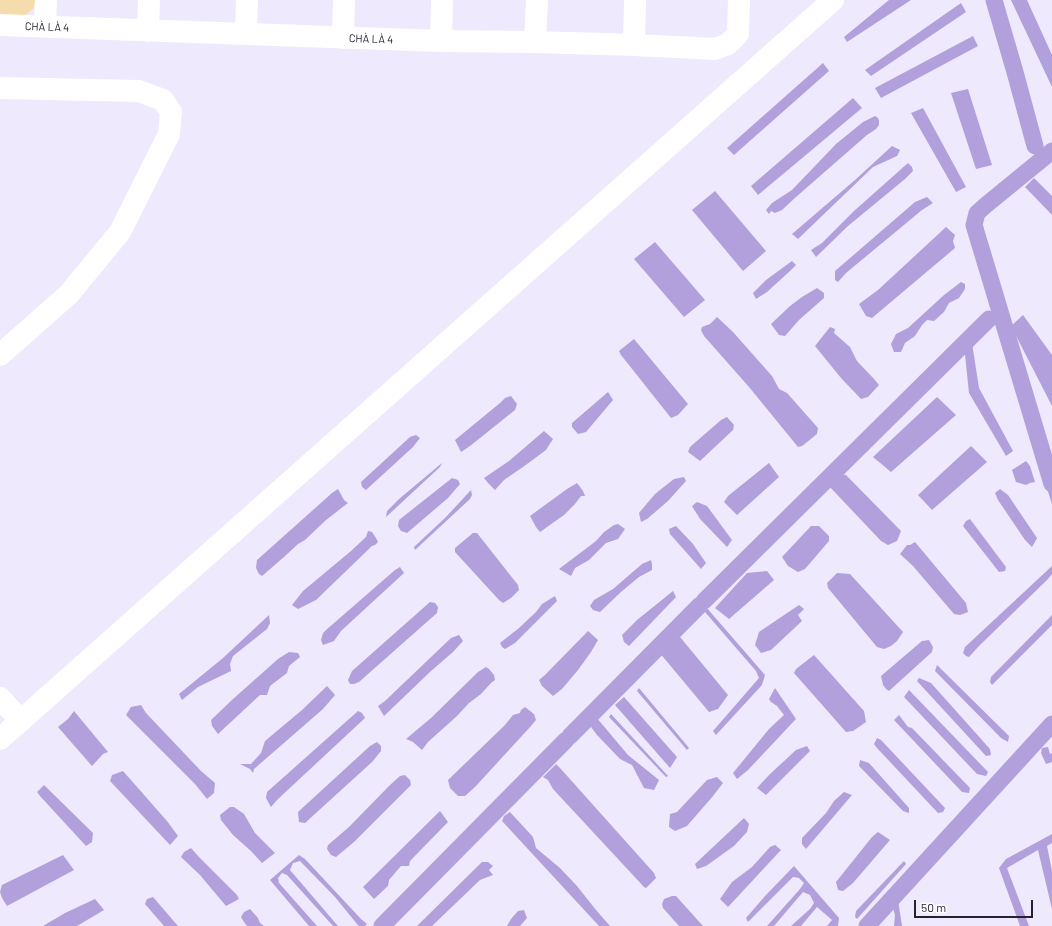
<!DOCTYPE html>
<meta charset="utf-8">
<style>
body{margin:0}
#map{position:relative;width:1052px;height:926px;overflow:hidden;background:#eee9fc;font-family:Barlow,sans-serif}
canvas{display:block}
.scale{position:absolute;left:914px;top:900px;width:119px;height:18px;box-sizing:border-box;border:2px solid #25212d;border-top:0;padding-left:5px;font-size:12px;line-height:14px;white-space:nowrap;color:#25212d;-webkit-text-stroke:3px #fff;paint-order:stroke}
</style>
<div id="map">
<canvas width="1052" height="926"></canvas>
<div class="scale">50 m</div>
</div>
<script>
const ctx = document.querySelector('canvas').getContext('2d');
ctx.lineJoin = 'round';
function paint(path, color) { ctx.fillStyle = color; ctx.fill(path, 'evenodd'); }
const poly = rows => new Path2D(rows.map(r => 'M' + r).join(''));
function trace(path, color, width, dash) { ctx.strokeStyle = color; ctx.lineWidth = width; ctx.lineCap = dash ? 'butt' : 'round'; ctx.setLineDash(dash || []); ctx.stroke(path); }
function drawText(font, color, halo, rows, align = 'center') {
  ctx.font = font + ' Barlow,sans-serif'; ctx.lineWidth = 4; ctx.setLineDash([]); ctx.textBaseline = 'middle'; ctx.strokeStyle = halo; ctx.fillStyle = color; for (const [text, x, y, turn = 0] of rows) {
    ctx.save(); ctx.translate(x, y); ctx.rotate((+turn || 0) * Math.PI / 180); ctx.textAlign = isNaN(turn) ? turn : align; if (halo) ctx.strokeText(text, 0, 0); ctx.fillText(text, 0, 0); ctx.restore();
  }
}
paint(poly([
 [0,0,36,0,33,9,24,16,0,15]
]), '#f4dcac');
paint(poly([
 [889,0,911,0,847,42,844,37],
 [1011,0,1027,0,1052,55,1052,87],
 [961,3,966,12,871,76,865,70],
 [973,36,978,46,881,98,875,88],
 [823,63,829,71,734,155,727,148],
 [968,89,992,165,976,169,951,93],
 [853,98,862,108,758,195,751,186],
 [923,108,966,187,956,192,911,113],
 [875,116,878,118,879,121,879,125,876,129,867,135,796,197,782,210,775,213,771,211,769,214,766,210,772,203,792,190,836,144,863,122],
 [892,146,900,150,897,156,873,167,798,239,792,234,855,180],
 [908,163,912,167,913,171,905,179,848,226,816,257,811,250,822,243,854,211],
 [1034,178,1052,196,1052,215,1025,187],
 [715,191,766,251,743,271,692,210],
 [927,197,933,203,922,210,846,273,838,282,835,280,835,271,915,202],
 [946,227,955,235,953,241,955,248,872,318,866,316,859,304,878,290],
 [655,242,705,300,684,317,634,259],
 [792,261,796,265,790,271,767,292,756,299,753,293,766,280],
 [961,282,965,284,965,289,959,298,949,303,944,312,934,321,927,320,922,325,915,336,905,343,901,352,894,352,891,344,896,334,908,328,944,295],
 [817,288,824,293,824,298,799,320,785,336,779,335,771,324,790,306,802,297],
 [1023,315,1052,355,1052,406,1011,326],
 [717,317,733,332,772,376,779,389,787,393,818,428,817,434,802,446,798,447,749,387,704,336,701,330,702,327,710,324],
 [830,327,835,329,834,333,850,347,857,361,874,379,879,385,868,397,861,399,841,378,815,346],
 [634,339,688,404,678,415,671,418,621,355,619,351],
 [972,343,979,388,1013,451,1006,456,969,393,964,345],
 [608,392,613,400,586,432,578,434,572,427,572,423],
 [511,396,517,404,515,410,470,446,461,452,455,440,500,403,505,398],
 [937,397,956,415,891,472,873,457],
 [727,417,734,425,733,430,700,461,688,452,690,447,721,420],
 [544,431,553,439,546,450,523,467,504,480,495,490,489,484,484,478,509,461],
 [416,435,420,438,413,447,366,490,362,487,361,482,410,437],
 [971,446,987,462,932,510,918,495],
 [1044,456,1048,461,1052,475,1052,504,1041,470,1040,458],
 [1026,461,1030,466,1035,482,1030,483,1026,485,1016,482,1012,470],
 [442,463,440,467,386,517,387,511,399,499],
 [769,463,779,477,737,515,724,502,728,496],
 [838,474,846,475,901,531,897,541,888,545,881,541,828,485,830,480],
 [684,477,686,481,668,501,647,519,641,522,639,513,655,494,674,479],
 [452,478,458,480,460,484,448,498,407,533,401,531,398,526,399,520],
 [577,483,583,491,585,496,581,496,575,504,564,515,540,532,536,527,530,516,567,489],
 [338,489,344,500,348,503,326,520,305,540,298,544,284,557,262,576,259,574,256,568,257,560,332,493],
 [1000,489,1008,495,1037,538,1032,547,1025,540,998,500,995,493],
 [471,490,472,495,470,499,415,550,414,547,446,517],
 [697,502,707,506,732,540,727,547,700,519,692,506],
 [970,519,1006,567,1005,571,999,572,963,526,966,521],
 [618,524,625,529,618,539,606,543,589,560,575,568,571,576,559,569,596,541,604,532,614,525],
 [676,526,693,544,706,563,701,569,670,534,669,529],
 [811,526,819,526,829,536,829,541,805,569,798,572,788,566,782,557],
 [368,531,372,532,376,538,378,542,375,545,372,546,316,600,298,609,292,605,303,591,351,551,366,537],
 [473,533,477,533,518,585,519,590,511,598,503,603,499,600,455,552,455,548],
 [915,542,966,603,968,612,960,615,954,614,913,566,900,554,907,545,910,545],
 [651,560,652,564,652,570,639,577,621,592,600,612,593,610,590,606,594,600,613,589,642,564],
 [1052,566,1052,574,1047,580,979,646,969,657,966,656,963,653,965,647],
 [400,567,404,573,341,631,334,641,323,645,321,640,323,633,326,630,395,570],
 [767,571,774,580,729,619,715,608,747,573],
 [837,573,850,574,903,632,897,641,891,646,884,649,877,647,828,588,827,583],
 [673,591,676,597,629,646,624,642,622,635,637,620],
 [555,596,557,601,515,643,505,649,502,647,500,643,519,628,536,612,542,604],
 [430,602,435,603,438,607,437,613,359,682,354,684,350,684,348,680,352,671],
 [799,605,804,609,798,615,802,621,771,650,761,653,755,645,759,632],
 [706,607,765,675,762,685,716,735,713,731,759,678,756,671,705,612],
 [269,615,270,623,267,629,233,656,230,664,231,671,198,687,182,700,179,694,223,658],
 [1052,615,1052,625,992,685,990,682,991,677],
 [588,631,598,640,591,652,578,670,562,689,553,696,542,686,539,680,545,675],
 [459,635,463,641,453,652,431,671,384,716,378,706,385,701,451,638],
 [680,637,728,695,718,709,709,712,659,652,669,640],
 [929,640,933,647,932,652,889,691,886,689,883,685,881,676,922,641],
 [289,652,298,653,300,657,289,666,287,673,270,686,267,695,260,695,218,734,212,726,211,720,233,699,278,659],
 [814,655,864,711,866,722,853,731,846,732,794,673,796,669],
 [937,665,1009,736,1008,742,1001,738,935,671],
 [486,667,489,669,494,675,495,680,491,683,481,694,469,703,457,716,428,742,422,750,413,742,406,739,431,718,478,672],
 [919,678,931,683,990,749,991,755,986,756,917,681],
 [327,686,335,695,323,709,254,769,253,773,250,769,240,764,251,764,261,753,265,741,302,710],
 [639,688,689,748,687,750,637,691],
 [775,688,796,719,748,770,737,779,733,773,769,729,784,715,777,706,771,702,769,699],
 [909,690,988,772,986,776,977,774,904,697],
 [624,697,677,757,670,768,615,705],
 [141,705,146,713,201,771,215,783,214,793,207,799,195,784,126,715,131,707],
 [525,707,534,714,536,720,531,726,475,787,465,796,458,796,450,788,448,780,505,725,513,715,520,713,521,710],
 [74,711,108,752,103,754,92,766,58,727,68,719],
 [358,711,362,713,365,718,277,800,271,807,266,798,267,792],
 [611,714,668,776,666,777,609,717],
 [899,715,908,727,912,728,970,788,969,793,962,792,894,720],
 [596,717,628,755,659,780,654,790,644,788,632,765,620,759,597,735,591,727],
 [877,738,881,740,945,808,943,812,938,813,877,748,874,744],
 [377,742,381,746,381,751,372,762,305,823,299,822,298,812,370,746],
 [807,746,810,751,766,795,757,788,769,775,796,750],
 [1048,747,1050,754,1052,753,1052,762,1046,764,1041,753,1042,748],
 [860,760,869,763,909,808,909,813,903,811,859,766],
 [556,764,560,768,654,873,656,878,646,888,644,887,553,789,548,780,543,777],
 [123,771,167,821,178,836,170,845,110,781,112,775],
 [405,775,410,780,411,785,354,842,336,857,331,855,327,849,328,845,349,827,390,785,400,776],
 [717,777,723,783,713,796,687,826,675,831,669,827,670,814,677,812,707,780],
 [44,785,93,833,92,842,86,846,40,796,37,792],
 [844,792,852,795,806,849,802,844,802,838,826,813,834,801],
 [230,807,234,807,244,814,255,833,275,853,262,863,251,851,233,835,221,820,220,815],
 [440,811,448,822,410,861,409,866,401,866,389,880,388,886,374,899,363,887],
 [510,812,533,837,536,848,560,868,577,886,596,910,610,926,599,926,502,821,504,816],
 [744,818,749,824,747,832,734,846,706,866,697,869,695,864],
 [878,832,890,840,853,883,843,891,838,890,836,882,872,837],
 [1052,834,1052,843,1047,846,1052,871,1052,909,1038,850,1007,868,1029,926,1020,926,999,868,1006,859],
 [775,845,781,850,728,907,720,899,732,882,752,867,770,847],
 [191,848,199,857,237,895,239,899,226,906,200,875,181,857,184,852],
 [63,855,74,870,7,906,2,898,0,892,2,885],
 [299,855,305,859,361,919,367,924,365,926,359,926,357,924,335,897,300,861,293,863,290,870,338,926,333,926,287,875,282,873,278,878,279,883,317,926,309,926,270,880],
 [904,861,906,864,857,919,855,917,856,911],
 [482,862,488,862,493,866,489,870,493,875,480,880,432,926,417,926],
 [794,866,839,918,838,926,827,926,832,920,817,907,801,926,791,926,810,909,814,903,810,895,803,892,774,926,767,926,800,889,804,883,799,878,793,877,748,922,746,918,766,895],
 [672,896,676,896,703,926,679,926,663,908,662,904,664,899],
 [153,897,178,926,164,926,145,904,147,899],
 [95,899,104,910,77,926,43,926,65,913],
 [898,900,902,926,894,926,895,915,893,908],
 [250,909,258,918,260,923,264,926,247,926,244,922,241,917,244,912],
 [524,910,527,918,520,926,507,926,511,919,518,911]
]), '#b1a0dc');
trace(poly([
 [994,0,1015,72,1035,146],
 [1052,151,986,205,977,213,974,225,1052,484],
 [704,601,989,319],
 [570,736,700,605],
 [382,926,566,740],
 [867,926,1052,724]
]), '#b1a0dc', 17);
trace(poly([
 [0,25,441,41,535,42,634,45,715,49,728,44,738,34,739,0],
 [45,27,46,0],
 [148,31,149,0],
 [246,34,247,0],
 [343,38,344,0],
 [441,41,442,0],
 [535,42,537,0],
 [634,45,635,0],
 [0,88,139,91,163,100,171,112,169,134,120,232,69,294,0,355],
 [0,698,21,721],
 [0,739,833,0]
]), '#fff', 22);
drawText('11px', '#25212d', '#fff', [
 ["CHÀ LÀ 4",47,27,2],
 ["CHÀ LÀ 4",371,39,2]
]);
</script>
